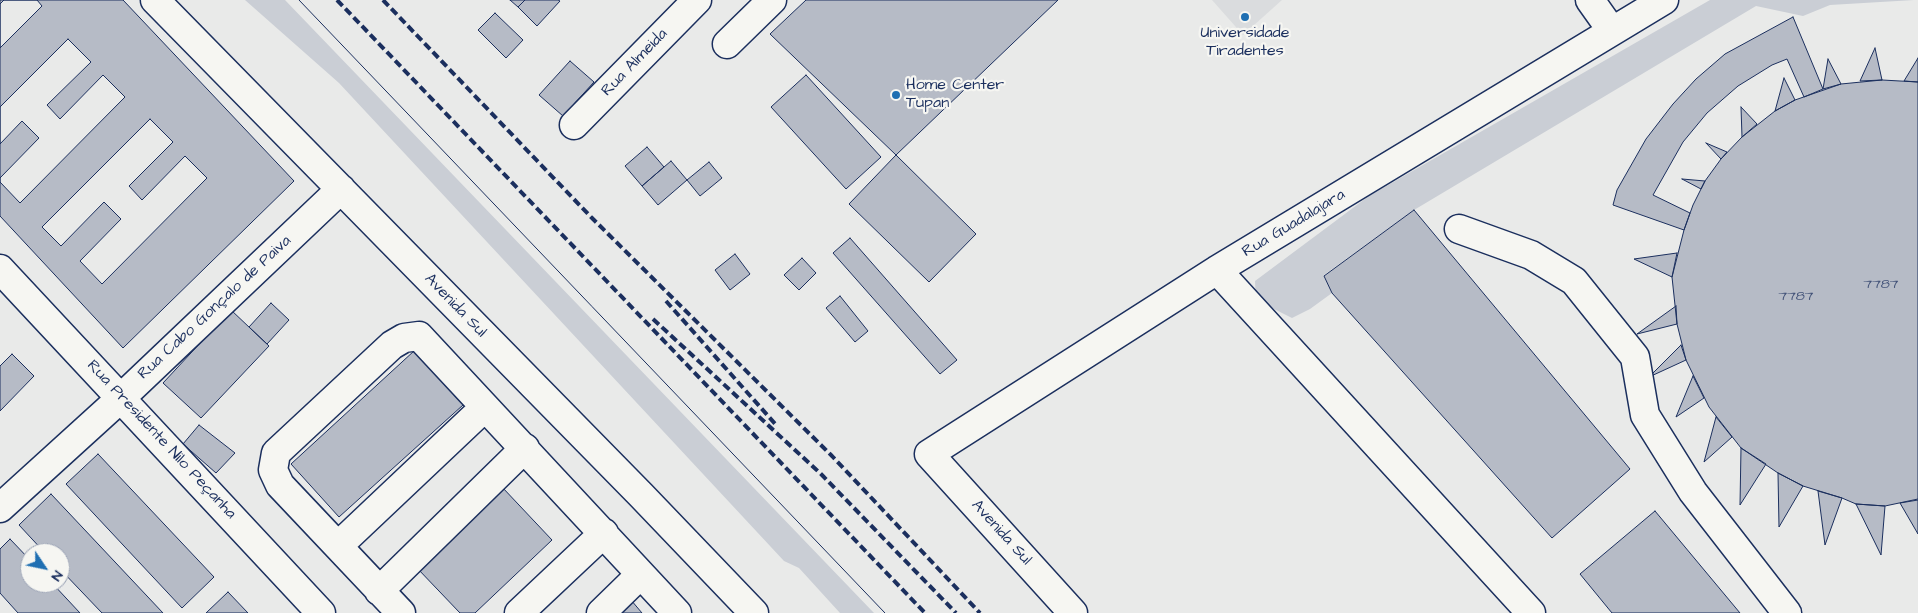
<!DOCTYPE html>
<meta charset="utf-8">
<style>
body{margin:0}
#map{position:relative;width:1918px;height:613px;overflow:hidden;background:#e9eae9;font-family:"Architects Daughter",sans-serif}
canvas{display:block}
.north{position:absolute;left:20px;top:543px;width:50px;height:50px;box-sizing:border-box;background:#f6f6f2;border:1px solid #9ea6b7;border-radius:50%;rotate:124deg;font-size:14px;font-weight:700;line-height:20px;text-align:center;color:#1b2f5e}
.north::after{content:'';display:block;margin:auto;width:18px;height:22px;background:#1f6fb2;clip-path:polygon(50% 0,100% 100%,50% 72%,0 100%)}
</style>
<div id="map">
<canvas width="1918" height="613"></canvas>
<div class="north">N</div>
</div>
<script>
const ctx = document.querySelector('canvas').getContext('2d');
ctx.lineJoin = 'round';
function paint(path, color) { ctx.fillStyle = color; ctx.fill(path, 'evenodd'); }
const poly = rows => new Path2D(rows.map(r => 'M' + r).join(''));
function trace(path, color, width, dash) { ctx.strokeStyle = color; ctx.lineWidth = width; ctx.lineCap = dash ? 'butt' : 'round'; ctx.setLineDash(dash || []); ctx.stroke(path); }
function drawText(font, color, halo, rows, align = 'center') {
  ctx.font = font + ' "Architects Daughter",sans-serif'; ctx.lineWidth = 4.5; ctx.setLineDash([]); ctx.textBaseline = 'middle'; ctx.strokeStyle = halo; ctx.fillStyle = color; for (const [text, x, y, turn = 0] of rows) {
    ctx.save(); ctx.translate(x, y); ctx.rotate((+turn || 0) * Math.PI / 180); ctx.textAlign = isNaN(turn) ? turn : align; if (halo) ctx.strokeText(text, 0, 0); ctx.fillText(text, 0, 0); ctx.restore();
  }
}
paint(poly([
 [1212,0,1282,0,1243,35]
]), '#dadcde');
paint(poly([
 [245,0,285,0,874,613,840,613,799,568,784,561,339,83],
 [1710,0,1914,0,1830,5,1803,16,1756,6,1414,210,1324,275,1332,293,1310,309,1292,318,1256,300,1255,281,1369,196]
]), '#caced5');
const building = poly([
 [0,0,123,0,294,181,123,348,0,216,0,0],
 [4,0,37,0,42,6,0,48,0,4,4,0],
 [510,0,525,0,518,7,510,0],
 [525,0,558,0,560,1,537,26,518,7,525,0],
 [806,0,1058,0,896,155,770,34,806,0],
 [495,13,523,40,506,58,478,30,495,13],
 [1793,17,1823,89,1804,97,1787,59,1772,65,1738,86,1707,113,1683,142,1653,195,1690,213,1684,230,1613,205,1617,190,1646,139,1673,104,1696,79,1725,54,1793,17],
 [68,39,91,62,47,105,60,119,103,75,125,97,20,203,0,182,0,178,39,138,22,121,0,144,0,107,68,39],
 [1875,48,1882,80,1860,81,1875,48],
 [1918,58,1918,82,1904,81,1918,58],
 [1828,59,1841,84,1823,89,1828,59],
 [570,61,594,82,563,116,539,95,570,61],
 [806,75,881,157,846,189,771,107,806,75],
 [1784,78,1795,100,1775,111,1784,78],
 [1882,80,1918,82,1918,499,1885,506,1856,504,1842,498,1803,486,1778,473,1741,448,1709,407,1686,360,1677,324,1672,277,1684,230,1693,205,1705,181,1721,159,1742,137,1775,111,1795,100,1841,84,1882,80],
 [1741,107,1757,124,1742,137,1741,107],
 [150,119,173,142,129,186,142,200,185,156,207,178,102,284,80,261,121,219,104,202,61,246,42,227,150,119],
 [1706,143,1727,152,1721,159,1706,143],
 [647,147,664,167,642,186,625,166,647,147],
 [896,155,976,234,929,282,849,204,896,155],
 [671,161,687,180,658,205,642,186,671,161],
 [709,162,722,178,700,196,687,180,709,162],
 [1682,179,1705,181,1701,189,1682,179],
 [1414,210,1630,469,1552,538,1332,293,1324,276,1414,210],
 [850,238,957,360,940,374,833,253,850,238],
 [1677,253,1672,277,1634,259,1677,253],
 [735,254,750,274,730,290,715,270,735,254],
 [802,258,816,273,799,290,784,275,802,258],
 [840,296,868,331,855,342,826,308,840,296],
 [271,303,289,320,267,344,249,327,271,303],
 [1676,306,1677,324,1637,334,1676,306],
 [231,310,269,346,201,418,163,383,231,310],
 [1681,345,1686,360,1649,377,1681,345],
 [414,351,463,405,339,517,291,464,414,351],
 [12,354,34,376,0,411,0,366,12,354],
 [1693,376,1704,398,1676,417,1693,376],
 [1716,417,1732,437,1704,462,1716,417],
 [199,425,235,453,216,473,183,444,199,425],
 [1741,448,1766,464,1740,505,1741,448],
 [98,454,214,577,182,608,66,484,98,454],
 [1778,473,1803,486,1779,527,1778,473],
 [502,487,552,540,475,613,460,613,417,568,502,487],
 [1818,491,1842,498,1825,545,1818,491],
 [51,494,163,613,102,613,60,569,60,553,45,553,19,525,51,494],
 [1918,500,1918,534,1900,503,1918,500],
 [1856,504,1885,506,1881,555,1856,504],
 [1655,511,1740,613,1612,613,1580,574,1655,511],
 [10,539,30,560,30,583,52,583,80,613,18,613,0,593,0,549,10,539],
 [228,592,248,613,206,613,228,592],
 [631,600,642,613,617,613,631,600]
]);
paint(building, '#b6bbc6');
trace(building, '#1b2f5e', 1);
const minor = poly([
 [155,0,641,495,754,613],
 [1590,0,1612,31],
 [727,44,772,0],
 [574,125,697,0],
 [1459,229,1531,255,1574,281,1635,357,1645,415,1693,492,1787,613],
 [0,269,321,613],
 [1217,270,1531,613],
 [0,508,121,398,341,189],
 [338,546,485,407],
 [379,591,525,448],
 [401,613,280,485,273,470,276,453,392,345,404,338,419,336,677,613],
 [519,613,604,533],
 [601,613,640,575],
 [1073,613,929,454,1217,270,1664,0]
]);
trace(minor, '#1b2f5e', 31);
trace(minor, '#f6f6f2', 28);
trace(poly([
 [299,0,885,613]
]), '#1b2f5e', 1);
trace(poly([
 [337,0,925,613],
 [383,0,591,217,832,456,980,613],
 [666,301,777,426],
 [653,319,821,474,956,613]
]), '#1b2f5e', 4, [8, 4]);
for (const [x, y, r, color] of [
 [1245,17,5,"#1f6fb2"],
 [896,95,5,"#1f6fb2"]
]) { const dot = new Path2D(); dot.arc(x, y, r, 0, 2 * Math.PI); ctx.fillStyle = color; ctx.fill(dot); trace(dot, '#f6f6f2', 2); }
drawText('14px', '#425278', null, [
 ["7787",1881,285],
 ["7787",1796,297]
]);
drawText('16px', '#1b2f5e', '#f6f6f2', [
 ["Universidade",1245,34],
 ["Tiradentes",1245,52],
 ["Home Center",906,86,"left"],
 ["Tupan",906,104,"left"]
]);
drawText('16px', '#1b2f5e', '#f6f6f2', [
 ["Rua Almeida",635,63,-46],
 ["Rua Guadalajara",1294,224,-31],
 ["Avenida Sul",455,306,46],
 ["Rua Cabo Gonçalo de Paiva",215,308,-43],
 ["Rua Presidente Nilo Peçanha",161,440,47],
 ["Avenida Sul",1001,533,48]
]);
</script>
